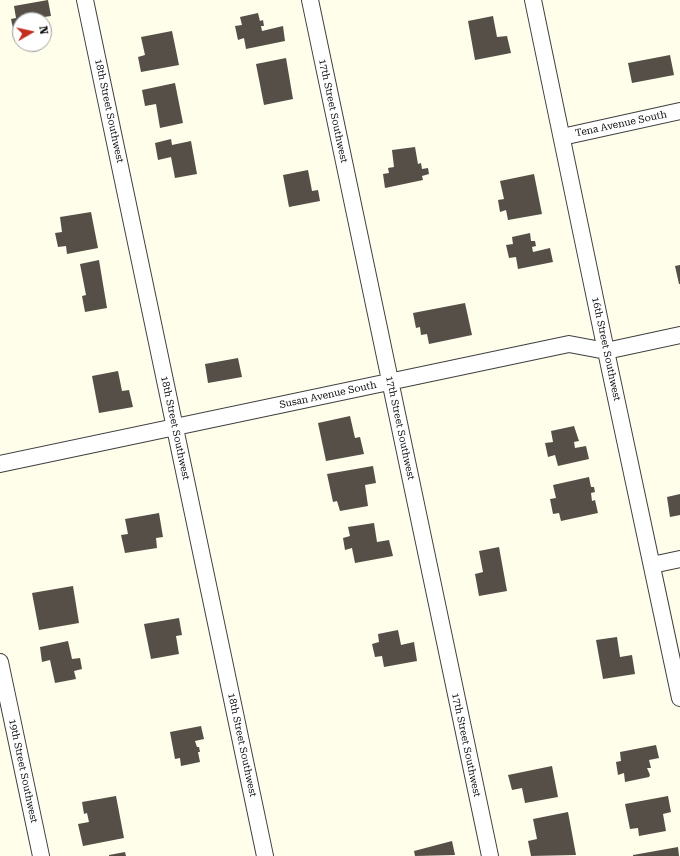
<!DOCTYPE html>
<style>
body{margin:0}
#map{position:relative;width:680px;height:856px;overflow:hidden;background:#fffeeb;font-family:"Roboto Serif",serif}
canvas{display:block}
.north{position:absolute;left:12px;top:12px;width:40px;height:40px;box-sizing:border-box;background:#fff;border:1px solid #9e9e9e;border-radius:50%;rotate:81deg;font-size:11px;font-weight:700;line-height:16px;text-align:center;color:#0c0c0c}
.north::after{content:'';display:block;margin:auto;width:14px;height:18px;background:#c32d1d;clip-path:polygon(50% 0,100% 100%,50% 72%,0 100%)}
</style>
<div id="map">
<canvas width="680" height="856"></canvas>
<div class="north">N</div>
</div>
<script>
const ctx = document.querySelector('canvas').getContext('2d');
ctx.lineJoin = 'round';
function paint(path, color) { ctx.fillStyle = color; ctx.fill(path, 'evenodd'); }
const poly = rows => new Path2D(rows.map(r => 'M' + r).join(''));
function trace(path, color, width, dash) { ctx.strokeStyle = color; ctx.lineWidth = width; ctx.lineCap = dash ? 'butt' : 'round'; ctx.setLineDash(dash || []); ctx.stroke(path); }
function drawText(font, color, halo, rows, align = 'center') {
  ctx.font = font + ' "Roboto Serif",serif'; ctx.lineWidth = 4; ctx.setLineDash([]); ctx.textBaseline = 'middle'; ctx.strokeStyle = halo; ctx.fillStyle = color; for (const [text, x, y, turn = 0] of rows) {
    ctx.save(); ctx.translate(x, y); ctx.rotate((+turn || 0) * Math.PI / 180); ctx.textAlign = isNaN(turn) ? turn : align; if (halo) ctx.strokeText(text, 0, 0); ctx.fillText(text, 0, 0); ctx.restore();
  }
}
paint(poly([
 [48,0,51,16,44,17,44,20,20,20,20,32,14,33,11,19,16,18,14,6],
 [258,13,260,21,263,20,264,26,261,26,262,31,283,26,285,41,246,49,244,38,238,40,235,26,242,25,240,17],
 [493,16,497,37,507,36,511,53,475,60,468,21],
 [44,23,48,38,44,39],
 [172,31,179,65,141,72,138,57,145,55,141,37],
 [670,55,674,75,632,83,628,63],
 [286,58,293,99,264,105,256,64],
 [175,83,183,123,160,128,156,104,145,106,142,90],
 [171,139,172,145,191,141,197,174,175,178,171,157,158,160,155,143],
 [415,147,418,164,421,163,422,169,428,168,429,174,422,176,423,180,385,188,383,174,389,173,388,168,394,167,392,150],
 [308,170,312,191,318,190,320,201,289,207,283,175],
 [534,174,542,214,508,220,506,210,500,212,498,200,504,199,500,181],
 [91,212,98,248,67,254,66,246,58,247,55,233,62,232,60,217],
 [530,233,531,241,535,241,536,246,532,247,533,252,550,248,553,262,518,269,516,257,509,258,506,245,513,244,512,237],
 [99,260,107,308,85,312,82,296,86,295,80,264],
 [680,265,680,284,679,284,675,266],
 [465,303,472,335,429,344,427,334,421,335,420,327,416,328,413,313],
 [238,358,242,377,208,383,205,364],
 [118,371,122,391,129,390,133,407,99,413,92,376],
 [350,416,355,438,360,437,364,454,326,461,318,423],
 [574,426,579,441,574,442,575,448,586,446,589,459,558,466,555,455,548,457,545,443,553,442,551,431],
 [373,466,376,483,365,485,368,506,340,511,337,501,333,502,327,474],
 [589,477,591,487,594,487,595,492,591,493,592,501,595,500,598,513,561,521,559,513,553,514,550,499,556,498,553,485],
 [680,494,680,515,670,517,667,497],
 [159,513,163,537,156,538,157,548,125,553,121,535,128,534,125,519],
 [374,523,377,542,389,540,393,556,355,563,352,548,345,550,343,538,350,536,348,527],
 [499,547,507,591,479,596,475,574,483,572,479,551],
 [73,586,79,623,39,630,32,593],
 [179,618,182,635,176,636,179,654,151,659,144,624],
 [398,630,401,645,414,642,417,661,384,667,382,656,375,657,372,644,379,642,378,634],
 [617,637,620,657,632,655,635,674,603,679,596,640],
 [68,641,72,659,80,658,82,669,74,671,76,679,55,683,50,660,42,662,40,647],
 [201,726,204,739,195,741,197,747,199,747,200,752,198,752,200,762,181,766,180,758,175,759,170,732],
 [656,745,659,758,649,760,651,768,647,768,650,775,649,777,625,782,624,773,618,775,616,762,621,761,620,752],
 [552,766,558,797,525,803,522,788,512,790,508,775],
 [116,796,124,838,83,846,78,824,89,822,87,813,84,814,82,802],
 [668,796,671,812,663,814,666,831,639,836,638,828,630,829,625,804],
 [568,812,576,855,531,856,528,841,537,839,533,819],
 [452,841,455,855,415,856,414,851],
 [678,847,679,856,633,856,633,855],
 [125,852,126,856,109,856,109,855]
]), '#554f48');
const street = poly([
 [85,0,265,856],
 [310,0,490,856],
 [533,0,606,351,680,698],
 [562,137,680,111],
 [0,464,569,344,606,351,680,335],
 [652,565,680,559],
 [0,662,41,856]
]);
trace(street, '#3f3f3f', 18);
trace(street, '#fff', 16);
drawText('10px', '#0c0c0c', '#fff', [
 ["18th Street Southwest",109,111,78],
 ["17th Street Southwest",333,111,78],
 ["Tena Avenue South",621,124,-12],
 ["16th Street Southwest",606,349,78],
 ["Susan Avenue South",328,395,-12],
 ["18th Street Southwest",175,428,78],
 ["17th Street Southwest",400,428,78],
 ["18th Street Southwest",242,745,78],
 ["17th Street Southwest",466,745,78],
 ["19th Street Southwest",23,771,78]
]);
</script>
